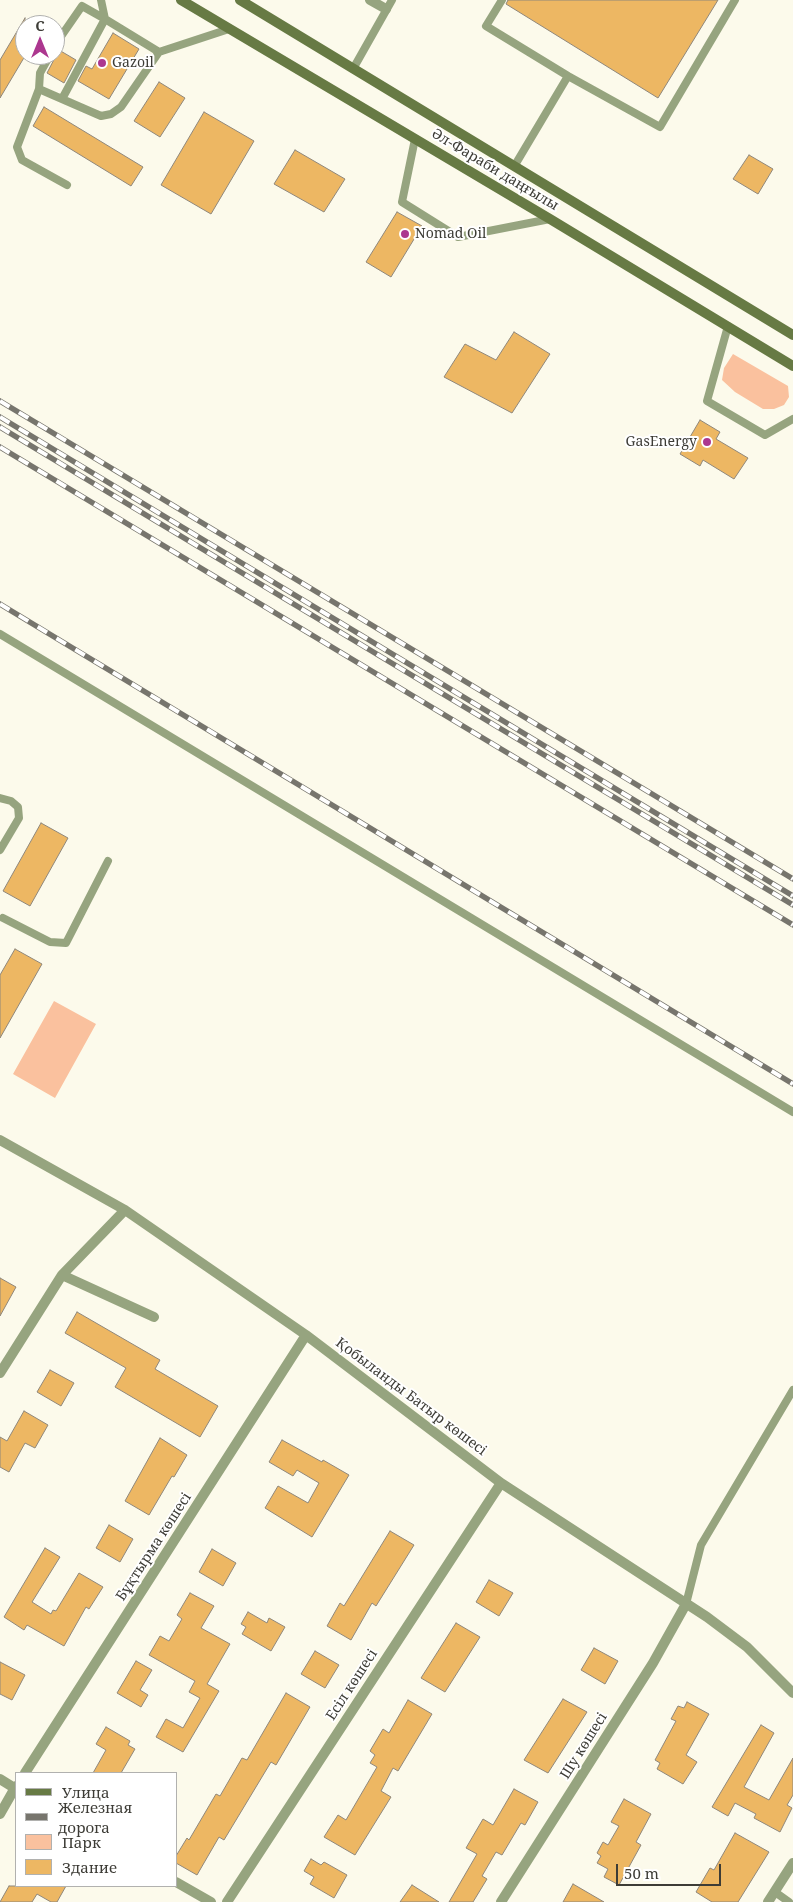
<!DOCTYPE html>
<meta charset="utf-8">
<style>
body{margin:0}
#map{position:relative;width:793px;height:1902px;overflow:hidden;background:#fcfaeb;font-family:"Noto Serif",serif}
canvas{display:block}
.legend{position:absolute;left:15px;top:1772px;width:162px;height:115px;box-sizing:border-box;background:#fff;border:1px solid #b1b1af;margin:0;padding:6px 9px;list-style:none;font-size:15px;color:#3d3c36}
.legend li{display:flex;align-items:center;gap:10px;height:25px}
.legend b{width:25px;border:1px solid #b1b1af}
.north{position:absolute;left:15px;top:15px;width:50px;height:50px;box-sizing:border-box;background:#fff;border:1px solid #b1b1af;border-radius:50%;rotate:0deg;font-size:14px;font-weight:700;line-height:20px;text-align:center;color:#3d3c36}
.north::after{content:'';display:block;margin:auto;width:18px;height:22px;background:#ac378f;clip-path:polygon(50% 0,100% 100%,50% 72%,0 100%)}
.scale{position:absolute;left:616px;top:1864px;width:105px;height:22px;box-sizing:border-box;border:2px solid #3d3c36;border-top:0;padding-left:6px;font-size:15px;line-height:18px;white-space:nowrap;color:#3d3c36;-webkit-text-stroke:4px #fff;paint-order:stroke}
</style>
<div id="map">
<canvas width="793" height="1902"></canvas>
<ul class="legend">
<li><b style="height:6px;background:#677a44"></b>Улица</li>
<li><b style="height:6px;background:#77756d"></b>Железная дорога</li>
<li><b style="height:14px;background:#fac19e"></b>Парк</li>
<li><b style="height:14px;background:#edb763"></b>Здание</li>
</ul>
<div class="north">С</div>
<div class="scale">50 m</div>
</div>
<script>
const ctx = document.querySelector('canvas').getContext('2d');
ctx.lineJoin = 'round';
function paint(path, color) { ctx.fillStyle = color; ctx.fill(path, 'evenodd'); }
const poly = rows => new Path2D(rows.map(r => 'M' + r).join(''));
function trace(path, color, width, dash) { ctx.strokeStyle = color; ctx.lineWidth = width; ctx.lineCap = dash ? 'butt' : 'round'; ctx.setLineDash(dash || []); ctx.stroke(path); }
function drawText(font, color, halo, rows, align = 'center') {
  ctx.font = font + ' "Noto Serif",serif'; ctx.lineWidth = 4; ctx.setLineDash([]); ctx.textBaseline = 'middle'; ctx.strokeStyle = halo; ctx.fillStyle = color; for (const [text, x, y, turn = 0] of rows) {
    ctx.save(); ctx.translate(x, y); ctx.rotate((+turn || 0) * Math.PI / 180); ctx.textAlign = isNaN(turn) ? turn : align; if (halo) ctx.strokeText(text, 0, 0); ctx.fillText(text, 0, 0); ctx.restore();
  }
}
paint(poly([
 [733,354,788,386,789,397,784,405,774,409,763,409,735,392,722,380,724,368],
 [54,1001,96,1024,55,1098,13,1074]
]), '#fac19e');
const building = poly([
 [508,0,718,0,658,98,506,4,508,0],
 [25,18,25,56,0,98,0,60,25,18],
 [113,33,139,49,109,99,78,81,86,66,92,69,113,33],
 [59,50,76,60,64,83,47,73,59,50],
 [159,82,185,98,160,137,134,121,159,82],
 [44,107,143,167,131,186,33,126,44,107],
 [204,112,254,141,211,214,161,185,204,112],
 [295,150,345,179,324,212,274,184,295,150],
 [749,155,773,169,758,194,733,179,749,155],
 [397,212,422,226,391,277,366,262,397,212],
 [514,332,550,354,512,413,444,377,465,344,496,360,514,332],
 [700,420,720,432,716,439,748,458,734,479,703,460,700,466,680,454,700,420],
 [41,823,68,838,30,906,3,891,41,823],
 [15,949,42,964,0,1038,0,975,15,949],
 [0,1278,16,1287,0,1316,0,1278],
 [77,1312,160,1360,155,1369,218,1406,200,1437,115,1387,126,1368,65,1333,77,1312],
 [50,1370,74,1383,61,1406,37,1392,50,1370],
 [24,1411,48,1425,35,1448,25,1443,9,1472,0,1467,0,1437,7,1441,24,1411],
 [160,1438,187,1455,174,1477,172,1476,149,1515,125,1501,160,1438],
 [282,1440,322,1462,323,1460,349,1475,312,1537,265,1508,278,1486,308,1503,319,1483,297,1470,293,1476,269,1462,282,1440],
 [109,1525,133,1539,120,1562,96,1548,109,1525],
 [390,1531,414,1545,376,1606,372,1603,351,1640,327,1626,340,1603,344,1606,390,1531],
 [45,1548,60,1557,32,1602,51,1614,53,1610,56,1611,79,1573,103,1587,89,1609,86,1607,64,1646,27,1625,24,1630,4,1617,45,1548],
 [212,1549,236,1563,223,1586,199,1572,212,1549],
 [489,1580,513,1593,499,1616,476,1602,489,1580],
 [190,1593,214,1606,201,1628,230,1644,207,1684,219,1691,183,1752,156,1737,166,1719,183,1728,200,1698,189,1692,195,1681,149,1655,160,1636,169,1641,182,1619,177,1615,190,1593],
 [248,1612,267,1623,269,1618,285,1627,271,1651,242,1634,246,1627,241,1624,248,1612],
 [456,1623,480,1637,445,1692,421,1678,456,1623],
 [594,1648,618,1661,605,1684,581,1670,594,1648],
 [315,1651,339,1665,325,1688,301,1674,315,1651],
 [136,1661,152,1670,140,1690,148,1695,141,1707,117,1693,136,1661],
 [0,1662,25,1675,12,1700,0,1694,0,1662],
 [286,1693,310,1707,276,1765,271,1762,224,1840,219,1837,197,1875,176,1863,176,1856,187,1838,189,1840,216,1794,220,1796,242,1758,247,1760,286,1693],
 [563,1699,587,1712,548,1773,524,1760,563,1699],
 [408,1700,432,1714,398,1771,393,1768,381,1791,391,1797,355,1855,324,1837,338,1815,346,1820,377,1767,370,1763,375,1755,370,1751,383,1729,389,1733,408,1700],
 [687,1702,709,1714,686,1755,697,1762,683,1784,657,1769,660,1763,655,1760,676,1721,671,1719,678,1706,684,1708,687,1702],
 [761,1725,774,1733,744,1787,769,1800,793,1758,793,1795,787,1805,792,1808,780,1832,754,1818,756,1814,735,1803,728,1816,712,1807,761,1725],
 [106,1727,130,1741,128,1745,135,1749,121,1773,93,1773,106,1750,96,1744,106,1727],
 [514,1789,538,1802,525,1825,521,1823,502,1855,496,1852,482,1876,487,1879,473,1902,449,1902,477,1854,466,1848,483,1819,493,1825,514,1789],
 [624,1799,651,1814,636,1842,641,1845,619,1885,604,1877,608,1869,597,1863,601,1856,597,1853,603,1842,608,1845,619,1826,611,1822,624,1799],
 [735,1833,769,1852,738,1902,712,1902,696,1892,710,1868,714,1870,735,1833],
 [311,1859,321,1865,324,1862,347,1875,334,1898,310,1884,314,1877,304,1871,311,1859],
 [573,1884,604,1902,563,1902,573,1884],
 [412,1885,439,1902,400,1902,412,1885],
 [9,1886,66,1886,57,1902,51,1902,37,1894,32,1902,0,1902,9,1886]
]);
paint(building, '#edb763');
trace(building, '#8f877b', 1);
trace(poly([
 [101,0,105,19,159,52,229,29],
 [502,0,486,26,568,76,660,127,735,0],
 [55,45,82,6,105,19,62,99],
 [50,55,40,73,39,89,17,147,22,160,67,185],
 [353,69,392,0],
 [39,89,101,116,111,114,121,107,159,52],
 [415,139,402,202,458,237,550,219],
 [515,165,568,76],
 [728,326,707,401,765,435,793,419],
 [0,634,793,1112],
 [0,798,11,801,18,807,19,818,0,850],
 [3,918,50,942,66,943,108,861],
 [686,1604,701,1545,793,1390],
 [775,1892,789,1902]
]), '#96a47f', 8);
trace(poly([
 [370,0,386,9],
 [0,1140,125,1210,306,1335,501,1483,707,1617,747,1647,793,1693],
 [62,1275,125,1210],
 [0,1373,62,1275,154,1317],
 [25,1773,306,1335],
 [0,1779,16,1789],
 [0,1814,16,1786],
 [176,1882,211,1902],
 [227,1902,501,1483],
 [501,1902,653,1663,686,1604],
 [768,1902,793,1863]
]), '#96a47f', 10);
trace(poly([
 [181,0,550,219,793,366],
 [240,0,793,335]
]), '#677a44', 10);
const rail = poly([
 [0,401,793,879],
 [0,417,793,896],
 [0,427,793,905],
 [0,447,793,925],
 [0,604,793,1084]
]);
trace(rail, '#77756d', 5.5);
trace(rail, '#fff', 4, [11]);
for (const [x, y, r, color] of [
 [102,63,5,"#ac378f"],
 [405,234,5,"#ac378f"],
 [707,442,5,"#ac378f"]
]) { const dot = new Path2D(); dot.arc(x, y, r, 0, 2 * Math.PI); ctx.fillStyle = color; ctx.fill(dot); trace(dot, '#fff', 2); }
drawText('14px', '#3d3c36', '#fff', [
 ["Gazoil",112,63],
 ["Nomad Oil",415,234],
 ["GasEnergy",697,442,"right"]
], 'left');
drawText('14px', '#3d3c36', '#fff', [
 ["Әл-Фараби даңғылы",495,170,31],
 ["Қобыланды Батыр көшесі",411,1397,37],
 ["Бұқтырма көшесі",154,1547,-57],
 ["Есіл көшесі",352,1685,-57],
 ["Шу көшесі",584,1746,-58]
]);
</script>
